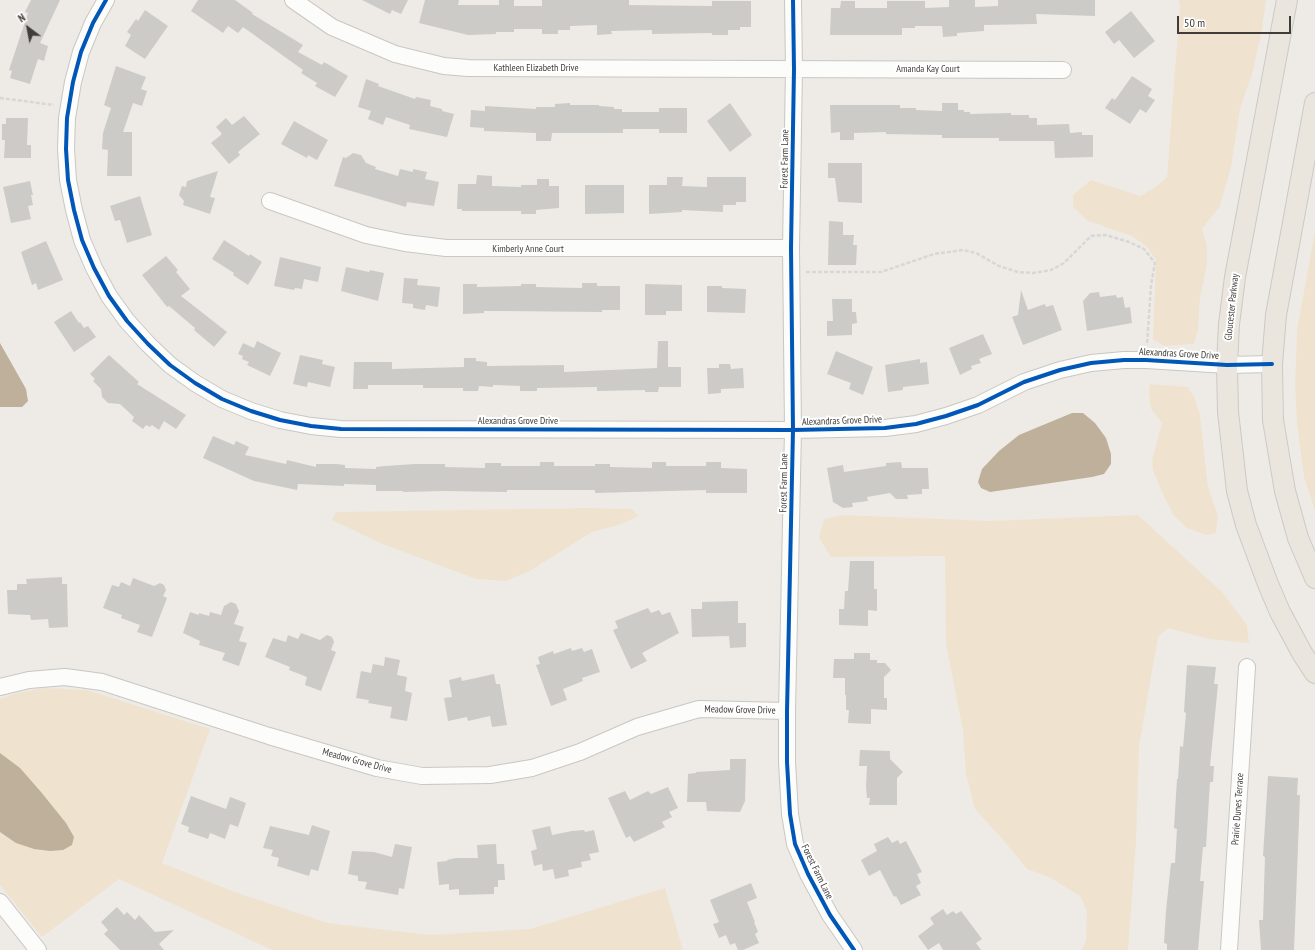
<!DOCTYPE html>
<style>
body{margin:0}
#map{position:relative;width:1315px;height:950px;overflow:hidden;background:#eeebe6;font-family:"PT Sans Narrow",sans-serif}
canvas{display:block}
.north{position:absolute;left:8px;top:8px;width:40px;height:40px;-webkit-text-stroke:3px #fff;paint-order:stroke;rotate:328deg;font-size:11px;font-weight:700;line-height:16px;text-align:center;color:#3f3c39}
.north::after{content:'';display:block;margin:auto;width:14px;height:18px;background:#3f3c39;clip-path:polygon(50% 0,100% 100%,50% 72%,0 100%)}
.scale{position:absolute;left:1177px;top:16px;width:114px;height:18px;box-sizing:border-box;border:2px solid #3f3c39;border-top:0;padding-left:5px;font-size:12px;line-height:14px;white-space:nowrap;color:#3f3c39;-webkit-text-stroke:3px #fff;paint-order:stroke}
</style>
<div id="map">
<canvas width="1315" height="950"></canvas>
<div class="north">N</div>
<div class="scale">50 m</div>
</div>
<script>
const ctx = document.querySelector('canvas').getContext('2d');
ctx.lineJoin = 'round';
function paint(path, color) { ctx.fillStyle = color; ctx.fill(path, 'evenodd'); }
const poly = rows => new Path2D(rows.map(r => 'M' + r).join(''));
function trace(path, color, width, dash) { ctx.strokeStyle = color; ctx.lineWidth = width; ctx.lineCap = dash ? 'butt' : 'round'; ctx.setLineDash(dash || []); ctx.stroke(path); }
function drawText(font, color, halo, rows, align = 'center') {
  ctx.font = font + ' "PT Sans Narrow",sans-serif'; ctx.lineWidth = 4; ctx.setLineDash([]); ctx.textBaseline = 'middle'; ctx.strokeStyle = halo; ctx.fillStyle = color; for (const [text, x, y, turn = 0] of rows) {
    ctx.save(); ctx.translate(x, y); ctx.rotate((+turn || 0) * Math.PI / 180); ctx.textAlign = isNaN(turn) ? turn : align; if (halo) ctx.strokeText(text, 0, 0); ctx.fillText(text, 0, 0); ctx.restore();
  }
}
paint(poly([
 [1178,0,1266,0,1262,30,1252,74,1240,109,1231,167,1220,206,1202,229,1207,246,1207,264,1200,298,1198,329,1194,344,1164,346,1153,339,1156,260,1147,247,1132,236,1088,221,1073,207,1073,195,1091,180,1140,196,1157,186,1167,177,1180,4],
 [1315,231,1315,511,1304,477,1297,423,1295,385,1297,330],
 [1150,384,1188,387,1195,399,1200,415,1208,487,1218,516,1216,533,1206,535,1187,528,1174,516,1164,497,1153,470,1152,460,1162,423,1151,409,1149,393],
 [588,508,631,509,639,516,619,525,592,532,528,572,505,581,476,579,380,543,332,520,336,512],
 [843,515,989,521,1138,515,1222,592,1247,625,1249,643,1209,639,1168,628,1158,637,1139,746,1136,842,1128,950,1081,950,1086,941,1087,911,1080,896,1051,878,1027,869,1004,841,975,809,966,774,963,731,946,644,945,556,831,557,819,538,824,519],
 [44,688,87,690,210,729,162,863,235,892,328,923,429,935,530,929,665,888,683,950,272,950,119,879,42,937,0,885,0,699,17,693]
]), '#efe3d0');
paint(poly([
 [0,343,26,389,28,401,22,407,0,407],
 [1072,413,1083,413,1095,423,1106,438,1111,454,1111,464,1104,474,1092,477,990,492,981,488,978,482,982,469,999,451,1019,435],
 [0,753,20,768,41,792,66,823,74,837,72,845,63,850,50,851,34,849,16,843,0,832]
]), '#beb09a');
paint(poly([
 [31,0,60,0,40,43,48,46,44,61,38,59,30,84,10,78,12,71,9,70,28,13,25,12],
 [198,0,235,0,253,13,252,14,303,45,298,52,322,65,324,62,348,76,335,97,315,86,317,83,301,73,303,70,243,27,238,33,228,26,223,33,191,11],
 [362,0,408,0,401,14,392,10,390,14],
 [425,0,459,0,458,5,499,5,499,0,514,0,514,6,542,6,542,0,629,0,629,5,712,6,712,1,751,1,751,27,740,27,740,30,728,30,728,35,712,35,712,33,652,34,652,30,611,31,612,34,597,35,597,25,570,26,570,30,558,30,558,34,542,34,542,29,514,29,514,32,496,32,496,34,468,35,419,23],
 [949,0,975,0,975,7,998,6,998,0,1095,0,1095,16,1036,14,1037,24,984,25,984,31,957,33,957,36,943,37,942,26,915,26,915,28,902,28,902,35,830,35,831,8,840,8,841,1,855,1,855,8,887,8,887,1,925,1,925,8,949,7],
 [145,10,168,26,145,59,125,46,131,35,127,32,136,19,138,21],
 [1131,11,1155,41,1134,58,1119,40,1114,44,1105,32],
 [116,66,146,77,141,89,147,91,142,106,133,103,123,132,132,132,132,176,107,176,108,150,102,149,103,133,111,108,104,105],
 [1132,76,1152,89,1148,96,1155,100,1146,113,1140,109,1130,124,1105,108,1112,98,1115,100],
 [366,79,379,84,378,86,415,99,416,97,431,100,430,106,442,109,442,111,454,114,447,137,409,129,410,125,386,117,383,125,368,119,371,111,358,107],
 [570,103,570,105,599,105,599,106,614,107,614,109,622,109,622,112,659,112,659,108,687,108,687,133,659,133,659,129,623,129,623,133,552,133,551,141,536,141,536,133,484,131,484,128,470,127,471,110,485,111,485,106,536,109,536,107,555,107,555,104],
 [730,103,752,135,730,152,707,121],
 [942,103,958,103,958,110,964,110,964,112,970,112,970,114,1011,113,1011,115,1029,115,1029,118,1037,118,1037,125,1069,124,1070,133,1082,132,1082,135,1093,135,1093,157,1055,158,1054,141,999,141,999,138,942,138,942,135,886,134,886,132,854,133,854,140,840,140,840,132,831,133,830,105,900,105,900,108,916,108,916,110,942,111],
 [244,116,260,134,238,152,240,155,229,164,211,143,222,134,216,127,226,118,232,125],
 [6,118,28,118,27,145,31,145,31,158,4,158,5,140,2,140,2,124,6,124],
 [294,121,328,140,317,160,308,155,307,158,281,144],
 [353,153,361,155,366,163,376,167,375,169,398,176,400,169,413,172,413,169,427,172,425,179,439,182,434,206,407,202,406,207,334,186,343,157,346,158],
 [828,163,862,163,862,203,838,202,835,178,828,178],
 [218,171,210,197,215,198,210,214,183,205,184,201,179,195,182,186,186,187,187,181],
 [477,175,492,176,492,186,521,187,521,185,537,185,537,179,549,179,549,186,559,186,559,208,536,210,536,214,521,214,521,211,462,211,462,209,457,209,458,184,476,184],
 [667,177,683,177,682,186,707,187,707,177,746,177,746,202,736,202,736,205,723,205,723,212,682,210,682,212,649,214,649,185,667,185],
 [30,181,33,195,31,195,33,205,28,206,31,219,11,223,3,187],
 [585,185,624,185,624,213,585,214],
 [140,196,152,235,127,243,120,220,115,221,110,206],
 [829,221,843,222,843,235,854,235,853,245,857,245,856,265,828,265],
 [224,240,249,256,250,254,262,262,248,285,233,275,234,273,212,259],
 [46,241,63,280,38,290,36,283,32,285,21,252],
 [166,256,178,270,176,272,190,289,181,296,227,332,214,347,194,330,195,328,169,306,167,307,142,275],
 [280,257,321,267,318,282,304,279,302,289,295,288,294,290,274,286],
 [346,267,369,272,370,270,384,273,378,301,341,291],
 [404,278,418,279,417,285,440,287,438,307,426,305,425,310,413,308,413,304,402,303],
 [582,283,597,283,597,286,620,286,620,310,602,310,602,312,501,311,484,311,484,313,463,314,463,284,477,284,477,287,521,286,521,284,536,284,536,287,582,288],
 [645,284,682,285,682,311,666,311,666,315,645,315],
 [707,286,722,286,722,288,746,289,745,313,707,312],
 [1021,290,1028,310,1045,304,1046,307,1053,305,1062,330,1023,345,1012,317,1018,315],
 [1099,292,1100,297,1116,295,1117,298,1123,297,1125,308,1130,307,1132,323,1087,331,1083,301,1090,293],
 [832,299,852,299,852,312,856,312,857,323,852,324,852,335,827,336,827,321,833,321],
 [71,311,79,323,80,322,84,328,88,326,96,337,74,352,54,322],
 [983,334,992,354,979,359,981,363,971,366,972,369,960,375,949,348],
 [257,341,281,353,270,376,247,365,249,362,242,359,243,356,238,354,243,343,254,348],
 [658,341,668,341,668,367,681,367,681,387,659,387,658,392,645,392,645,390,597,391,597,387,537,388,537,391,520,391,520,386,493,385,493,387,479,386,478,391,463,391,463,388,423,388,423,385,368,385,368,389,353,389,354,362,392,362,392,369,464,367,464,358,476,358,476,361,487,362,487,366,564,365,564,372,657,368],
 [836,351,873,367,863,395,849,389,851,383,827,374],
 [109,355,139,382,137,384,186,415,176,429,164,421,159,430,152,425,150,427,146,425,143,429,132,421,134,417,120,404,108,403,102,397,101,389,93,381,95,379,90,374],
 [300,355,323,360,322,364,335,367,330,387,308,382,307,387,293,384],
 [920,359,920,363,927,362,929,384,903,387,903,390,888,392,885,365],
 [719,364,730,364,731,369,743,368,744,388,721,389,721,393,708,394,707,368,719,368],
 [213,436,234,445,236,441,249,447,245,455,286,464,287,460,316,467,316,464,336,464,345,465,345,468,376,469,376,467,385,466,415,464,445,464,445,467,485,468,485,463,501,463,501,466,540,466,540,462,554,462,554,466,595,466,595,464,610,464,610,467,652,468,652,462,666,462,666,466,706,466,706,462,721,462,721,468,747,469,747,493,706,493,706,490,595,493,595,490,507,490,507,492,444,491,403,492,403,491,376,491,376,485,344,484,344,486,298,484,297,490,254,481,203,458],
 [901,462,902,468,928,468,929,489,922,489,922,494,907,495,908,499,896,499,890,493,867,497,868,501,852,503,853,507,843,508,833,502,827,468,843,465,844,472,886,466,886,463],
 [850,561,874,561,874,589,877,589,877,611,868,610,868,626,839,625,839,609,844,609,845,591,848,591],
 [62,577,62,584,67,584,68,627,49,628,48,619,31,620,30,615,8,614,7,590,17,590,17,584,27,584,26,579],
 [133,578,154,586,160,583,164,585,166,590,163,596,167,598,152,637,137,632,140,625,121,618,122,615,103,608,112,585,119,587,121,582,130,586],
 [738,601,738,623,746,623,746,647,730,648,729,636,692,637,691,609,702,609,702,602],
 [231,602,236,604,239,611,234,624,244,627,239,641,247,643,239,666,222,660,225,653,199,645,200,641,183,633,190,612,199,615,199,613,209,616,210,612,221,615,224,606],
 [648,608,651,613,659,610,662,615,670,612,679,633,642,653,647,661,631,669,613,630,618,628,615,621],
 [301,633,320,640,327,635,332,637,334,642,331,650,336,652,321,691,305,685,307,677,289,670,290,667,265,657,273,638,286,642,288,635,298,639],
 [571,648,572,651,582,648,584,652,592,649,600,672,582,678,583,681,563,689,567,700,551,706,536,665,540,664,538,657,553,651,554,654],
 [854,653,870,653,870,660,877,660,877,663,885,663,891,670,884,677,884,698,887,698,887,710,871,709,871,724,848,723,849,710,846,710,846,695,845,695,845,678,833,678,834,659,854,659],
 [385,657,400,660,397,675,407,677,405,691,412,693,407,721,390,718,392,707,368,703,369,700,356,698,361,671,371,673,373,664,384,666],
 [1187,665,1216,667,1214,684,1218,684,1210,766,1214,766,1213,782,1210,782,1206,847,1203,847,1200,881,1204,881,1198,950,1167,950,1167,944,1164,943,1166,911,1171,863,1175,863,1177,829,1174,828,1177,779,1178,779,1180,746,1183,747,1186,713,1184,712],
 [494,674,496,684,500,684,507,725,492,727,490,716,468,721,467,717,448,721,444,698,452,697,449,680,461,677,462,681],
 [860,750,890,751,890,759,903,772,897,778,897,805,869,805,870,798,867,798,866,787,867,766,859,766],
 [730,759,746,759,745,801,740,812,707,811,706,802,687,802,688,774,696,773,696,772,730,770],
 [1268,776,1298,778,1297,795,1300,795,1294,950,1261,950,1259,920,1263,920,1265,857,1263,856],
 [668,787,678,808,669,812,672,817,662,822,665,827,634,842,630,836,626,838,608,798,625,791,630,800,648,791,651,794],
 [191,796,226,809,230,797,246,803,238,827,230,824,225,839,210,833,208,839,188,832,189,827,181,824],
 [312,825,330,831,318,871,311,869,309,876,277,866,279,858,271,856,273,850,263,848,270,826,309,835],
 [550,826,552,835,572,831,584,830,585,832,594,830,599,852,589,854,591,860,581,862,582,867,568,870,569,876,555,879,553,869,543,871,542,864,534,866,531,851,537,849,532,830],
 [888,837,892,843,898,840,900,844,906,841,922,872,917,874,921,883,916,886,921,895,901,905,896,896,894,897,880,870,869,876,861,860,877,851,874,844],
 [395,844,412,847,404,889,399,888,398,895,365,889,367,882,358,881,358,876,348,874,352,851,374,852,392,857],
 [496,844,497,864,504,864,505,880,498,880,498,887,494,887,494,894,459,895,459,889,449,890,449,884,439,885,437,862,447,861,447,860,456,858,478,858,477,845],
 [751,883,757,898,747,902,755,922,754,922,758,932,755,934,759,943,743,950,738,950,735,943,730,945,726,935,719,938,713,924,719,922,710,900],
 [117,907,124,915,127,912,135,920,139,915,155,932,174,930,159,944,164,950,120,950,104,934,108,930,101,922],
 [943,909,947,915,953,911,956,914,961,911,982,939,976,943,981,950,943,950,939,943,928,950,918,936,934,924,930,918]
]), '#cccbc7');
const minor = poly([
 [106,0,93,23,81,52,73,82,67,118,66,149,68,180,74,210,82,240,94,268,109,296,127,321,148,344,170,365,195,383,222,399,251,411,280,420,311,426,341,429,793,430,885,428,916,424,946,416,978,405,1024,382,1060,370,1091,363,1124,360,1146,360,1227,365,1272,364],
 [293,0,332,27,395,54,444,66,468,68,1063,70],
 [793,0,794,69,791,248,793,430,787,711,787,762,790,814,795,844,808,874,830,915,854,950],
 [270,201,366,235,405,243,446,248,791,248],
 [0,687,29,680,65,677,102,682,269,736,377,768,422,776,490,775,532,768,580,752,637,727,699,709,787,711],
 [0,902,38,950],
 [1229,950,1247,667]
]);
const major = poly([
 [1287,0,1235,277,1229,324,1227,365,1228,412,1237,491,1246,525,1268,584,1280,612,1302,653,1315,673],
 [1315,103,1276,315,1272,364,1273,420,1285,491,1298,538,1315,578]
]);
trace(minor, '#c9c7c3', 18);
trace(major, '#cbc9c7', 22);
trace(poly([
 [0,98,54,105],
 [806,272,881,272,934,254,963,250,976,253,999,266,1018,272,1033,273,1051,270,1064,263,1091,236,1106,235,1129,242,1144,249,1155,263,1151,285,1147,345]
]), '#d8d7d5', 2.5, [4, 2]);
trace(minor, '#fcfcfb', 16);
trace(major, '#eae6de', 20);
trace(poly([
 [106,0,93,23,81,52,73,82,67,118,66,149,68,180,74,210,82,240,94,268,109,296,127,321,148,344,170,365,195,383,222,399,251,411,280,420,311,426,341,429,793,430,885,428,916,424,946,416,978,405,1024,382,1060,370,1091,363,1124,360,1146,360,1227,365,1272,364],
 [793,0,794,69,791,248,793,430,787,711,787,762,790,814,795,844,808,874,830,915,854,950]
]), '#0057b8', 4);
drawText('10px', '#3f3c39', '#fff', [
 ["Kathleen Elizabeth Drive",536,68],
 ["Amanda Kay Court",928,69],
 ["Forest Farm Lane",785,159,-89],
 ["Kimberly Anne Court",528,249],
 ["Gloucester Parkway",1232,307,-84],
 ["Alexandras Grove Drive",1179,354,3],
 ["Alexandras Grove Drive",518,421],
 ["Alexandras Grove Drive",842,421,-2],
 ["Forest Farm Lane",784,483,-89],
 ["Meadow Grove Drive",740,710,1],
 ["Meadow Grove Drive",357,761,15],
 ["Prairie Dunes Terrace",1238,809,-86],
 ["Forest Farm Lane",817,872,64]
]);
</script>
